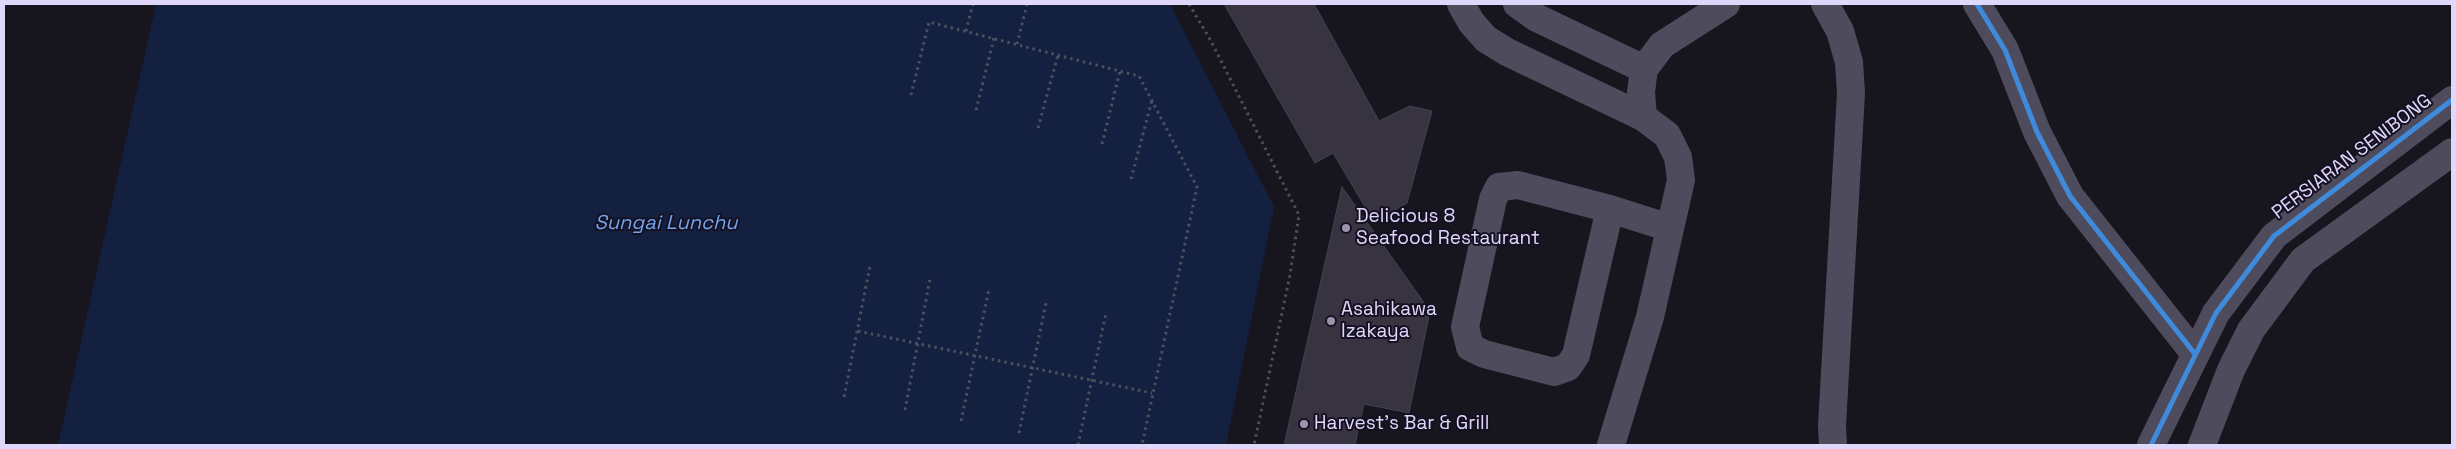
<!DOCTYPE html>
<style>
body{margin:0}
#map{position:relative;width:2456px;height:449px;overflow:hidden;background:#17151e;font-family:"Space Grotesk",sans-serif}
canvas{display:block}
.frame{position:absolute;inset:0;border:5px solid #e0d8fa;pointer-events:none}
</style>
<div id="map">
<canvas width="2456" height="449"></canvas>
<div class="frame"></div>
</div>
<script>
const ctx = document.querySelector('canvas').getContext('2d');
ctx.lineJoin = 'round';
function paint(path, color) { ctx.fillStyle = color; ctx.fill(path, 'evenodd'); }
const poly = rows => new Path2D(rows.map(r => 'M' + r).join(''));
function trace(path, color, width, dash) { ctx.strokeStyle = color; ctx.lineWidth = width; ctx.lineCap = dash ? 'butt' : 'round'; ctx.setLineDash(dash || []); ctx.stroke(path); }
function drawText(font, color, halo, rows, align = 'center') {
  ctx.font = font + ' "Space Grotesk",sans-serif'; ctx.lineWidth = 4; ctx.setLineDash([]); ctx.textBaseline = 'middle'; ctx.strokeStyle = halo; ctx.fillStyle = color; for (const [text, x, y, turn = 0] of rows) {
    ctx.save(); ctx.translate(x, y); ctx.rotate((+turn || 0) * Math.PI / 180); ctx.textAlign = isNaN(turn) ? turn : align; if (halo) ctx.strokeText(text, 0, 0); ctx.fillText(text, 0, 0); ctx.restore();
  }
}
paint(poly([
 [156,4,1170,4,1274,207,1226,445,58,445]
]), '#142040');
const building = poly([
 [1224,4,1314,4,1379,121,1410,106,1432,111,1407,203,1374,222,1333,153,1315,163,1224,4],
 [1342,187,1430,311,1409,413,1364,404,1355,445,1284,445,1342,187]
]);
paint(building, '#373340');
trace(building, '#454151', 1);
trace(poly([
 [1189,4,1211,41,1299,215,1290,275,1254,445],
 [966,31,973,4],
 [1017,44,1027,4],
 [911,95,929,22,1139,76,1197,187,1142,445],
 [976,110,994,38],
 [1038,128,1058,55],
 [1102,144,1120,71],
 [1131,179,1152,100],
 [858,331,1152,393],
 [844,397,870,266],
 [905,410,930,279],
 [961,421,989,289],
 [1019,433,1046,303],
 [1078,445,1106,313]
]), '#49515e', 3, [2.5, 4]);
trace(poly([
 [1461,4,1471,22,1486,39,1507,52,1643,117,1667,135,1678,157,1681,180,1650,317,1611,445],
 [1517,4,1535,17,1644,69],
 [1825,4,1840,31,1849,62,1851,93,1832,425,1833,445],
 [1977,4,2005,50,2037,132,2070,196,2195,354],
 [1643,117,1641,92,1644,69,1662,45,1726,4],
 [1610,209,1576,355,1568,367,1554,372,1484,354,1470,347,1465,327,1493,199,1499,187,1518,185,1610,209,1670,228],
 [2151,445,2216,313,2274,236,2452,100],
 [2202,445,2231,370,2251,330,2303,260,2452,152]
]), '#4e4b5d', 28);
trace(poly([
 [1977,4,2005,50,2037,132,2070,196,2195,354],
 [2151,445,2216,313,2274,236,2452,100]
]), '#408adc', 5);
for (const [x, y, r, color] of [
 [1346,228,5,"#9a94ad"],
 [1331,321,5,"#9a94ad"],
 [1304,424,5,"#9a94ad"]
]) { const dot = new Path2D(); dot.arc(x, y, r, 0, 2 * Math.PI); ctx.fillStyle = color; ctx.fill(dot); trace(dot, '#161122', 2); }
drawText('19px', '#e0d8fa', '#161122', [
 ["PERSIARAN SENIBONG",2352,157,-37]
]);
drawText('19px', '#e0d8fa', '#161122', [
 ["Delicious 8",1356,217],
 ["Seafood Restaurant",1356,239],
 ["Asahikawa",1341,310],
 ["Izakaya",1341,332],
 ["Harvest's Bar & Grill",1314,424]
], 'left');
drawText('italic 20px', '#73a5ed', '#161122', [
 ["Sungai Lunchu",666,224]
]);
</script>
